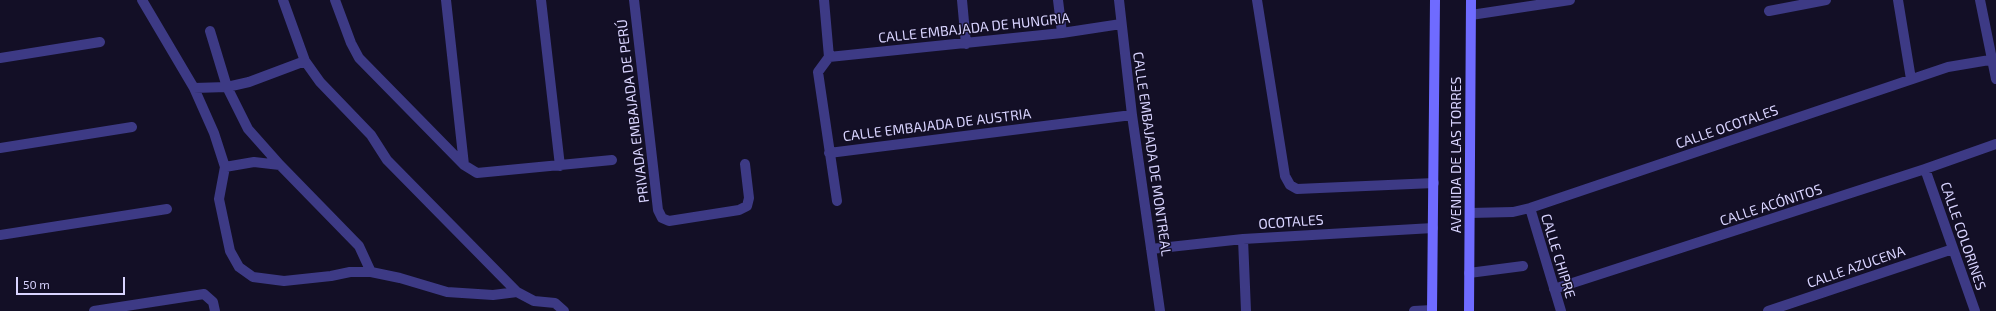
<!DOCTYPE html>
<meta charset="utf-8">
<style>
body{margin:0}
#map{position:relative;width:1996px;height:311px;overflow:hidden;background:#130f26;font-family:"Exo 2",sans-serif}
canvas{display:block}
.scale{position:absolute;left:16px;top:277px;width:109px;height:18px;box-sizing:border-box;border:2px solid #d9d4ff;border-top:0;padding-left:5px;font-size:12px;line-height:14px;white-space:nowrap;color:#d9d4ff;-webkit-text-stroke:3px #130f26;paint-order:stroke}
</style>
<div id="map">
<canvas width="1996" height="311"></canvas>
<div class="scale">50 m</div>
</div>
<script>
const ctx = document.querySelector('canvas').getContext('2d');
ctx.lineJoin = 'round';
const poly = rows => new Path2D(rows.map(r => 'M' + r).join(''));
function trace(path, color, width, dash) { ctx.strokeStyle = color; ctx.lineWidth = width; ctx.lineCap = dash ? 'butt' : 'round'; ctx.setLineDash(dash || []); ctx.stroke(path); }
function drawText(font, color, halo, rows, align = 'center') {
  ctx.font = font + ' "Exo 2",sans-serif'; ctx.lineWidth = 3; ctx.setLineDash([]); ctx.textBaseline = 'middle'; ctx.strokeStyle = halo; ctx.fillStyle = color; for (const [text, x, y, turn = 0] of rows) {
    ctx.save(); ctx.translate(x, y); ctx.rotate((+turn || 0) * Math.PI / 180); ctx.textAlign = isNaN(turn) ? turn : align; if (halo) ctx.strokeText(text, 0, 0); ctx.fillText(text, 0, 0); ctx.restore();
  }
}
trace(poly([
 [142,0,194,88,214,133,225,167,219,199,230,251,239,267,253,277,284,281,331,276,350,272,371,272,400,278,447,292,493,295,517,292],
 [283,0,305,61,320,82,371,135,387,160,517,292,534,301,555,303,564,311],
 [335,0,351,43,359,58,464,165,477,173,612,160],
 [446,0,464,165],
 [541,0,560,166],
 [634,0,658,210,662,218,669,221,739,210,747,206,749,198,745,164],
 [824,0,829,57,818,72,837,201],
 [962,0,966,44],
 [1058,0,1062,33],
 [1119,0,1132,115,1160,311],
 [1257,0,1285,176,1290,185,1297,189,1434,183],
 [1898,0,1911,79],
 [1980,0,1996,79],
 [1769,11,1826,0],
 [1471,15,1570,0],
 [210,31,227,87,248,129,280,165,359,246,371,272],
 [829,57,1062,33,1121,24],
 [0,58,100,42],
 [194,88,227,87,249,82,305,61],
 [0,148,132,127],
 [829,153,1132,115],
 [225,167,254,162,280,165],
 [1925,169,1975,311],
 [1530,208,1561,311],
 [1470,213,1513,212,1530,208,1948,67,1996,59],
 [0,235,167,209],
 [1243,239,1246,311],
 [1151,249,1243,239,1433,228],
 [1469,273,1523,266],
 [1554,289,1925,169,1996,144],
 [94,311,204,294,213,302,215,311],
 [1414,311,1432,310],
 [1768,311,1953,249]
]), '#3d3a85', 10);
trace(poly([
 [1432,311,1435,0],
 [1469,311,1471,0]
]), '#6f6bff', 10);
drawText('14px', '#d9d4ff', '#130f26', [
 ["CALLE EMBAJADA DE HUNGRIA",974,28,-6],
 ["PRIVADA EMBAJADA DE PERÚ",633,111,-97],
 ["CALLE EMBAJADA DE AUSTRIA",937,125,-7],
 ["CALLE OCOTALES",1727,127,-19],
 ["CALLE EMBAJADA DE MONTREAL",1152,154,82],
 ["AVENIDA DE LAS TORRES",1456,155,-90],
 ["CALLE ACÓNITOS",1771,205,-18],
 ["OCOTALES",1291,222,-4],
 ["CALLE COLORINES",1963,236,71],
 ["CALLE CHIPRE",1558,256,73],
 ["CALLE AZUCENA",1856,267,-19]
]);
</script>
